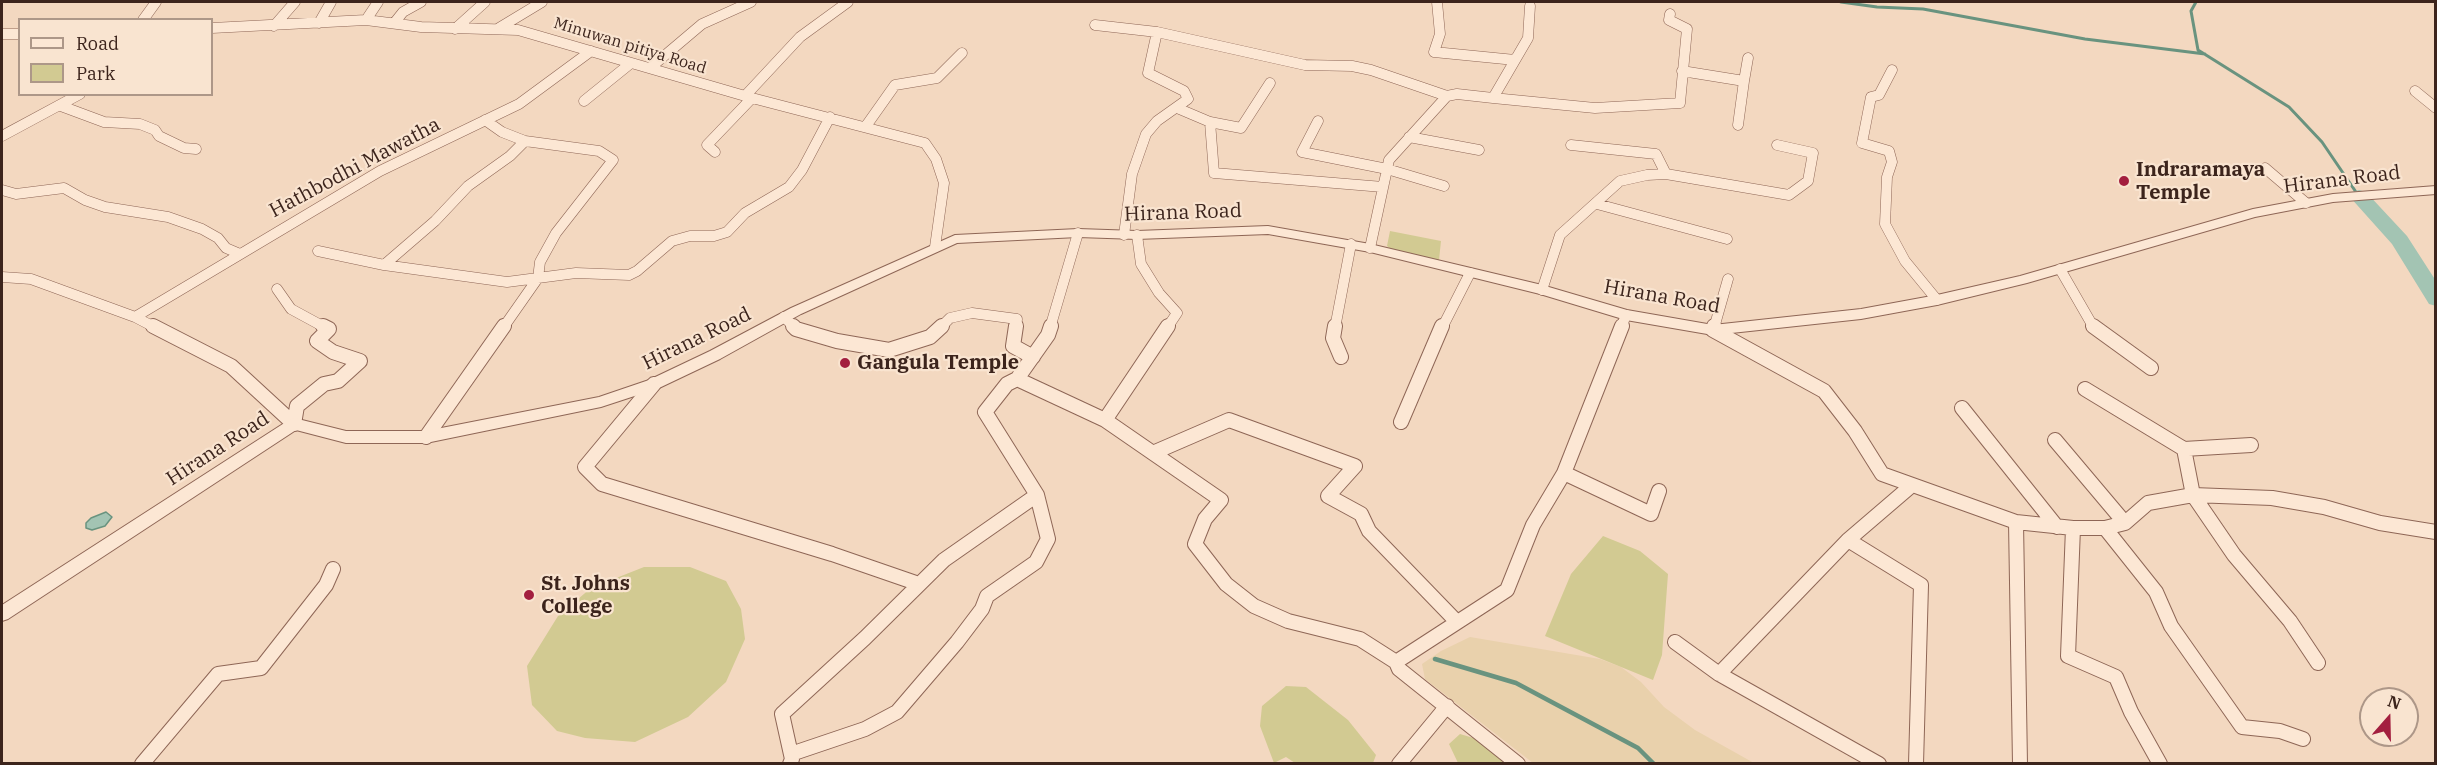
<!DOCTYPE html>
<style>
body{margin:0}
#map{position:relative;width:2437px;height:765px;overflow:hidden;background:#f3d8c0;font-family:"IBM Plex Serif",serif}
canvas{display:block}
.frame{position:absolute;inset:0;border:3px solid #3c241c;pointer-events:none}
.legend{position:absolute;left:18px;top:18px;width:195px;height:78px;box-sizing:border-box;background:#f9e4d0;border:2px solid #ad9788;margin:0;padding:8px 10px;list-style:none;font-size:18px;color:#3c241c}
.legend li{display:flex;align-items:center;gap:12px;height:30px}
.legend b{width:30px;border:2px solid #ad9788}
.north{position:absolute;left:2359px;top:687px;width:60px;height:60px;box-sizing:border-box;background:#f9e4d0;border:2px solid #ad9788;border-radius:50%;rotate:20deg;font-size:16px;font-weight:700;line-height:24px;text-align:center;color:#3c241c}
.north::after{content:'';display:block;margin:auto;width:21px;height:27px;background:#a31f3f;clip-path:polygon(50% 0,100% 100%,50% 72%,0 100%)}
</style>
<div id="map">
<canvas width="2437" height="765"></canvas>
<div class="frame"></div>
<ul class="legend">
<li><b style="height:8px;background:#fce7d4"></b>Road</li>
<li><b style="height:16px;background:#d2ca92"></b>Park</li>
</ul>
<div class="north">N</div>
</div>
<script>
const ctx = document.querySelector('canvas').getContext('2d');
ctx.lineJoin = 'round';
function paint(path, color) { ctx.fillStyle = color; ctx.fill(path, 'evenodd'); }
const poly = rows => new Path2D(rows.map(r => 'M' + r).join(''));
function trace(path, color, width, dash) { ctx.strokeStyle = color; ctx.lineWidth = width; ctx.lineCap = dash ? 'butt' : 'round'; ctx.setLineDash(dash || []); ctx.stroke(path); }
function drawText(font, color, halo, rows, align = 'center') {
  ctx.font = font + ' "IBM Plex Serif",serif'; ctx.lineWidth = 4.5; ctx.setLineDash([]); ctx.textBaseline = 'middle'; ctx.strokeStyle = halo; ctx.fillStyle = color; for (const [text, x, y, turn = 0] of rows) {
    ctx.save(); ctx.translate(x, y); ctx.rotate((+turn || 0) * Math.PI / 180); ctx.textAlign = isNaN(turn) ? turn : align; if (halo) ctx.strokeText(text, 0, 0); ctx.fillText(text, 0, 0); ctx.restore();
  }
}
paint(poly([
 [1470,637,1600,659,1621,667,1641,682,1664,707,1695,730,1754,763,1533,763,1425,679,1422,664,1441,651]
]), '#e9d1ac');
paint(poly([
 [1390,231,1441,241,1439,260,1392,250,1387,246],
 [1603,536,1640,551,1668,574,1662,655,1653,680,1545,636,1571,574],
 [644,567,690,567,726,581,741,609,745,639,726,682,688,717,635,742,585,738,557,731,532,705,527,666,558,616,591,588],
 [1286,686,1306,687,1348,720,1376,755,1373,763,1295,763,1286,757,1274,763,1260,726,1262,706],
 [1460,734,1480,740,1507,763,1458,763,1449,744]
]), '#d2ca92');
const water = poly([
 [106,512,112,517,105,526,92,530,86,528,86,523,91,518,106,512]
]);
paint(water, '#a3c4b3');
trace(water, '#69937f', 1.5);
trace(poly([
 [1841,2,1877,7,1923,9,2085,39,2205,54],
 [2196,2,2191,11,2198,50,2289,107,2322,142,2358,195]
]), '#69937f', 3);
trace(poly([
 [1435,659,1516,683,1638,748,1654,764]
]), '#69937f', 4.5);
paint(poly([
 [2359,190,2366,192,2407,236,2436,281,2436,306,2429,304,2392,244,2349,196,2352,192,2359,190]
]), '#a3c4b3');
const minorFar1 = poly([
 [1437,2,1440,34,1434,52,1515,60],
 [143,20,156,2],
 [366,20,378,2],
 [395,22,403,12,421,2],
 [319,23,331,2],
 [1095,25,1157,32],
 [274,26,295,2],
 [212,28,366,20,421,27,518,30,752,98,925,143,936,159,944,183,935,247],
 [499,28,542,2],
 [455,29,485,2],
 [2,34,20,34],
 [650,68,702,24,751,2],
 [1892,70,1879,95,1871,97,1862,143,1889,151,1892,162,1887,177,1885,224,1905,261,1937,300],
 [1682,71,1744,81,1738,125],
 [1744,81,1748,58],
 [2415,91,2436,108],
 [745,96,800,37,848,2],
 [1493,98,1595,108,1680,103,1687,29,1669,20,1670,14],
 [584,101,631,63],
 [61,106,104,122,140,124,155,130,159,136,184,148,196,149],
 [1177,108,1210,122,1241,128,1270,83],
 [485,120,502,132,525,141,599,151,613,160,556,233,540,262,538,278,503,328],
 [1318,121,1302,152,1387,169,1444,186],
 [1210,122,1214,173,1383,187],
 [866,126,895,85,937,78,962,53],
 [2,136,80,94],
 [1409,137,1479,150],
 [1571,145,1656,154,1666,174],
 [715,152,707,145,752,98],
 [2265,168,2306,203],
 [2,190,16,194,64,188,85,200,105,207,168,217,202,229,218,238,226,248,240,254],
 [1597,204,1727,239],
 [1124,235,1132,174,1146,134,1157,121,1188,99,1184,91,1148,73,1157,32,1305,65,1352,66,1371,70,1447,96],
 [1137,235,1141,264,1159,293,1177,313,1167,328],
 [1370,248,1389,160,1447,96,1457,94,1493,98,1528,38,1530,6],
 [318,251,384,265,507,282,576,273,629,275,637,271,672,241,690,236,714,236,727,232,745,213,789,187,802,170,830,117],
 [384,265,435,221,468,186,510,156,525,141],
 [2060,269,2094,328],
 [2,277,31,279,135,317,156,328],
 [277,289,291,309,326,328],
 [1542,290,1560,235,1620,181,1647,175,1666,174,1789,195,1808,181,1813,153,1777,145],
 [135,317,380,171,519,104,591,51],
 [784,317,795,328],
 [940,328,950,318,972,313,1017,319,1016,328],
 [1050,328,1078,233],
 [1335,328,1351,244],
 [1442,328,1470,273],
 [1621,328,1626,315],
 [1714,328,1728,279]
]);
const minor = poly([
 [153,326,231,366,294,424],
 [793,326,796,329,837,341,889,350,930,337,942,326],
 [1016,326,1013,346,1033,357],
 [1168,326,1105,420,1221,500,1205,519,1195,544,1226,584,1254,606,1288,621,1360,639,1396,662,1507,590,1533,525,1564,473,1622,326],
 [1335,326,1333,338,1341,357],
 [1714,326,1713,330,1824,391,1855,431,1882,474,2016,522,2073,528,2105,528,2125,523,2148,503,2193,495,2272,498,2324,507,2380,523,2436,532],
 [2093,326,2151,368],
 [1017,379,1048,335,1051,326],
 [654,384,585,467,602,484,832,554,919,584],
 [2085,389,2184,449,2251,445],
 [1962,408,2057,527],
 [1401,422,1442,326],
 [294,424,297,406,324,384,338,381,360,361,333,352,317,341,329,329,323,326],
 [426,437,504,326],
 [2055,440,2125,523],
 [2184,449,2193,495,2234,555,2290,621,2318,663],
 [1155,452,1229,420,1355,466,1328,496,1361,514,1369,531,1457,622],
 [1564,473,1651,514,1659,491],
 [2016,522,2020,764],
 [2073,528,2068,656,2116,677,2131,712,2160,764],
 [2105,528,2156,592,2171,626,2242,727,2280,731,2303,739],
 [1848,540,1921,585,1916,764],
 [1675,642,1719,674],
 [1396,662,1399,669,1518,764],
 [791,754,865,729,897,712,957,642,982,609,987,596,1036,562,1048,539,1037,495,985,412,1007,384,1017,379,1105,420],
 [142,764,218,674,261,668,326,585,333,569],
 [790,764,792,759,782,714,865,638,944,560,1037,495],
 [1399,764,1447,706],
 [1879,764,1719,674,1848,540,1911,486]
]);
const tertiary = poly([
 [2436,186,2436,194,2333,202,2255,217,2027,283,1937,305,1861,319,1713,335,1626,320,1540,294,1370,252,1268,234,1137,239,1078,237,957,243,801,314,720,359,659,388,601,407,426,443,346,443,296,430,8,619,2,621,2,605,289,420,294,418,346,431,426,431,599,397,649,380,710,351,791,308,955,235,1078,229,1137,231,1268,226,1370,244,1542,285,1627,310,1713,325,1861,309,1937,295,2020,276,2253,209,2333,194,2436,186]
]);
trace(minorFar1, '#8e6656', 11);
trace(minor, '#8e6656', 16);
trace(tertiary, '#8e6656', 2);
trace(minorFar1, '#fce7d4', 10);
trace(minor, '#fce7d4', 14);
paint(tertiary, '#fce7d4');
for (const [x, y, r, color] of [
 [2124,181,6,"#a31f3f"],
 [845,363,6,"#a31f3f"],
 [529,595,6,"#a31f3f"]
]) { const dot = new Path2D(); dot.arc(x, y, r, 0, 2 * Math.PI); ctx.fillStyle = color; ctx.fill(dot); trace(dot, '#f9e4d0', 2); }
drawText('16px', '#3c241c', '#f9e4d0', [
 ["Minuwan pitiya Road",630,46,17]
]);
drawText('20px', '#3c241c', '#f9e4d0', [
 ["Hathbodhi Mawatha",355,168,-28],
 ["Hirana Road",2342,180,-7],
 ["Hirana Road",1183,213,-2],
 ["Hirana Road",1662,297,10],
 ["Hirana Road",697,339,-26],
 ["Hirana Road",218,449,-33]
]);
drawText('bold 20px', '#3c241c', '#f9e4d0', [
 ["Indraramaya",2136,170],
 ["Temple",2136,193],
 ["Gangula Temple",857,363],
 ["St. Johns",541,584],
 ["College",541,607]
], 'left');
</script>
